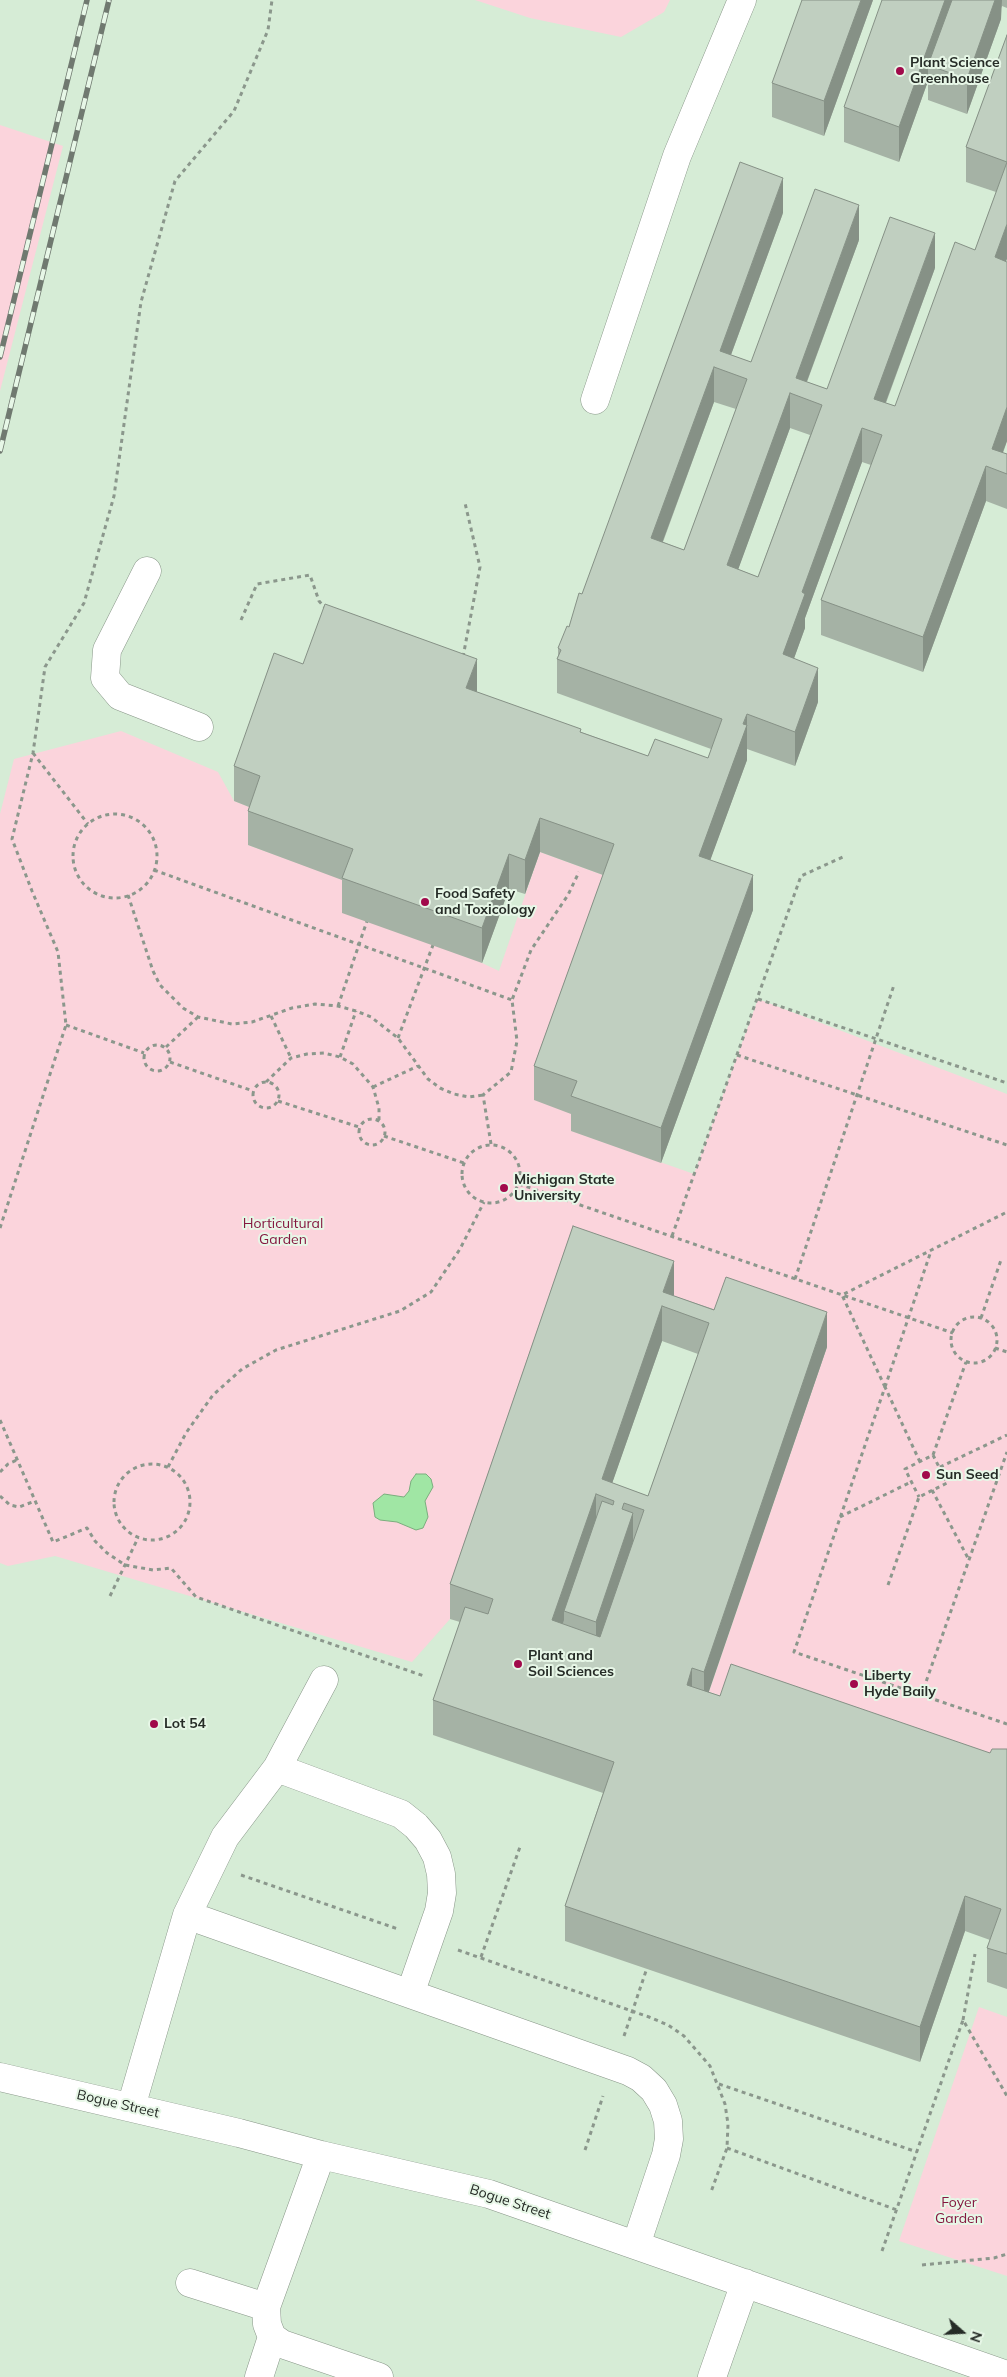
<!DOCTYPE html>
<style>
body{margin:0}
#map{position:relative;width:1007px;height:2377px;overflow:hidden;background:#e7f7e7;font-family:Mulish,sans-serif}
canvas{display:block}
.north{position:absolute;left:937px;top:2307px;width:50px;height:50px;-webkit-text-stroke:4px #e7f7e7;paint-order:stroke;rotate:109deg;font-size:14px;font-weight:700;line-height:20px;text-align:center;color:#262c27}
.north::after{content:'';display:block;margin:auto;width:18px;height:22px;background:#262c27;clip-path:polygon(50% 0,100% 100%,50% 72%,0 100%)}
</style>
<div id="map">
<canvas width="1007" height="2377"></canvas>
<div class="north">N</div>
</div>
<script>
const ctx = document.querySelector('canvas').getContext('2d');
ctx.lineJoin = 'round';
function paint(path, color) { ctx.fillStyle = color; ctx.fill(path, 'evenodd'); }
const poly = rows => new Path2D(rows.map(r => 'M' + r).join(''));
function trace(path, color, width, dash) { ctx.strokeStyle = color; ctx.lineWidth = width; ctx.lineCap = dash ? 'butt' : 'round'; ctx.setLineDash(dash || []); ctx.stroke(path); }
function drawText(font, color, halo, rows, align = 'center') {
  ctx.font = font + ' Mulish,sans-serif'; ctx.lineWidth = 4; ctx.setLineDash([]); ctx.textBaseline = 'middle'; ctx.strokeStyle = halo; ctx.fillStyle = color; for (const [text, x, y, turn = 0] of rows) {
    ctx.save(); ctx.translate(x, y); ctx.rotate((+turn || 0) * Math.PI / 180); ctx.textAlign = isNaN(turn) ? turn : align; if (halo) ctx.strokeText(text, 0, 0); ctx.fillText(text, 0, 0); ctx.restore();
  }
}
paint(poly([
 [0,0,1007,0,1007,2377,0,2377]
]), '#d6ecd6');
paint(poly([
 [475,0,670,0,664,12,621,37,530,18],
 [0,125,63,146,0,391],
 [121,731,218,772,234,801,260,811,248,845,353,883,482,963,499,971,540,852,614,879,577,1116,572,1131,694,1174,758,999,1007,1094,1007,1783,709,1692,827,1347,714,1345,573,1261,450,1619,412,1662,55,1556,8,1566,0,1563,0,814,14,759],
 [979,2007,1007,2017,1007,2276,899,2241]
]), '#fbd4dc');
const water = poly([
 [416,1474,426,1474,431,1479,433,1487,425,1501,428,1517,423,1528,416,1530,397,1522,380,1520,375,1517,373,1503,384,1494,404,1497,409,1491,411,1481,416,1474]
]);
paint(water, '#a0e6a4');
trace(water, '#7bae7e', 1);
const minor = poly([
 [595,400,677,156,742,0],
 [147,571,107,650,105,678,120,696,199,727],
 [277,1768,324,1680],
 [187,1915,628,2071,641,2078,654,2090,663,2105,668,2121,669,2139,666,2155,636,2245],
 [0,2077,239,2133,321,2155,489,2194,1007,2375],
 [131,2107,187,1915,225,1837,277,1768,401,1814,416,1826,428,1840,437,1857,441,1874,442,1893,439,1911,410,1994],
 [190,2283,266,2307,321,2155],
 [266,2307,267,2324,272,2337,282,2344,379,2377],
 [259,2377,272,2337],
 [712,2377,745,2283]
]);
trace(minor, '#899789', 29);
trace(poly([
 [241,620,257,584,310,575,319,601,326,609],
 [463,657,480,567,465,503],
 [33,753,88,824],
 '73 856a42 42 0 1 1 84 0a42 42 0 1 1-84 0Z',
 [154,870,512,1000],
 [128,895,153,971,160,985,183,1008,198,1017,232,1024,252,1022,292,1008,315,1004,338,1006,356,1011,371,1017,398,1038,428,1079,440,1088,454,1094,469,1097,483,1095],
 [758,999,1007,1083],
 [338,1006,367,921],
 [271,1016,291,1058],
 [66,1025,144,1053],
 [398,1038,433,945],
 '144 1058a13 13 0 1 1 26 0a13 13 0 1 1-26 0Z',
 [166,1047,198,1017],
 [737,1055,1007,1145],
 [340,1057,356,1011],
 [170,1062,253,1091],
 '253 1095a13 13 0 1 1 26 0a13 13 0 1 1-26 0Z',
 [266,1082,291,1058,307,1054,324,1053,340,1057,353,1064,373,1087,379,1108,379,1120],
 [373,1087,418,1066],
 [278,1101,359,1127],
 '359 1132a13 13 0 1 1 26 0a13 13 0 1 1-26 0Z',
 [384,1136,464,1163],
 [491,1144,483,1095,511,1072,517,1041,512,1000,531,950,568,895,579,872],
 '462 1174a29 29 0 1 1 58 0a29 29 0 1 1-58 0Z',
 [519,1184,953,1333],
 [0,1228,66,1025,58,952,32,891,12,839,33,753,45,667,84,603,114,496,141,302,175,181,234,111,268,30,272,0],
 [672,1236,801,876,845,856],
 [795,1279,894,985],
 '951 1340a23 23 0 1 1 46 0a23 23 0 1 1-46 0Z',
 [981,1318,1001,1260],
 [995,1348,1007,1352],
 [885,1387,842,1295,1007,1212],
 [885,1387,931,1251],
 [0,1420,53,1542,87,1528,95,1541,107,1553,125,1565,153,1570,171,1568,196,1597,424,1676],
 [933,1455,966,1362],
 [920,1462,885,1387,794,1652,1007,1724],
 '114 1502a38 38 0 1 1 76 0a38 38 0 1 1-76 0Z',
 [168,1467,186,1433,213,1395,242,1369,276,1350,400,1311,431,1292,460,1249,484,1202],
 [940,1467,1007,1435],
 [0,1472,8,1464,17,1460],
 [932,1490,969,1560],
 [0,1496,10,1505,19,1507,35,1501],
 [840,1517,911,1482],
 [888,1585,919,1497,947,1483,933,1455,905,1469,919,1497],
 [110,1596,138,1538],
 [921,1696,1007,1452],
 [241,1875,398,1929],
 [458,1950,649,2017,668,2025,684,2036,710,2066,725,2104,728,2124,727,2148,711,2192],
 [481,1957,521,1844],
 [963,2020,975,1954],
 [624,2036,647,1968],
 [719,2084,917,2152],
 [727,2148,897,2210],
 [585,2150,603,2096],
 [882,2251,963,2020,1007,2096],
 [922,2265,994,2258,1007,2254]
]), '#8b978c', 3, [4, 4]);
trace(minor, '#fff', 28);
const rail = poly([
 [0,357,87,0],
 [0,451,109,0]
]);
trace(rail, '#707970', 5.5);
trace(rail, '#e7f7e7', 4, [11]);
paint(poly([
 [873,0,824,136,772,117,772,83],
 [883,0,1007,0,1007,8,1002,6,1001,8,1001,19,967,114,928,100,928,81,899,162,844,142,844,107],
 [1007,35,1006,261,1007,441,1003,453,1007,454,1007,509,986,501,923,672,821,635,821,600,871,465,862,462,805,618,805,628,794,658,818,702,795,766,747,749,747,760,710,860,753,910,661,1163,571,1131,571,1114,534,1100,534,1066,603,875,540,852,525,894,509,889,482,963,342,913,342,880,248,845,248,811,249,807,234,801,234,766,303,664,477,692,581,732,648,756,708,758,711,749,557,693,557,659,558,656,558,648,569,627,582,594,783,213,731,355,751,362,859,240,807,382,827,389,935,268,886,403,895,406,975,250,996,192,966,182,966,147],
 [714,402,736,409,684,550,663,542],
 [790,428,810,435,758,577,738,569],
 [573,1226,674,1296,827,1347,708,1692,720,1696,990,1753,1007,1749,1007,1989,987,1982,987,1948,990,1940,965,1931,920,2062,565,1941,565,1906,603,1793,433,1735,433,1700,460,1622,450,1619,450,1584],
 [662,1341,698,1354,648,1496,612,1483]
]), '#a5b2a5');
paint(poly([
 [861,0,873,0,824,136,824,101],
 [945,0,957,0,928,65,928,81,899,162,899,127],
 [995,0,1002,0,1001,19,967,114,967,79],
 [783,178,783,213,725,371,720,351],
 [859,205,859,240,801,397,796,378],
 [1007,224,1007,259,995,292,995,257],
 [935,233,935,268,874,434,874,399],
 [714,367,714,402,651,573,651,538],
 [790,393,790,428,727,600,727,565],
 [1007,407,1007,441,996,470,992,449],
 [862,428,862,462,805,618,805,628,783,689,783,654,802,592],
 [986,466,986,501,923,672,923,637],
 [477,659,477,694,466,688],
 [818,668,818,702,795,766,795,732],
 [747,714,747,760,699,891,699,856],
 [540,818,540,852,525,894,525,860],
 [509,854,509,889,482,963,482,928],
 [753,875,753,910,661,1163,661,1128],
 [674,1261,674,1296,663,1292],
 [662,1306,662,1341,607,1498,602,1479],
 [827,1312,827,1347,704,1706,704,1672],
 [596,1494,596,1529,564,1611,564,1620,552,1655,552,1620],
 [633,1513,633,1548,596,1656,596,1622],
 [692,1668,692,1703,687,1685],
 [965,1896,965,1931,920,2062,920,2027]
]), '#869186');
const building = poly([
 [802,0,861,0,824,101,772,83,802,0],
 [882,0,945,0,899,127,844,107,882,0],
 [952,0,995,0,967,79,928,65,952,0],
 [1007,35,1007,224,995,257,1007,262,1007,407,992,449,1007,454,1007,474,986,466,923,637,821,600,882,435,862,428,802,592,805,594,783,654,818,668,795,732,747,714,743,724,747,725,699,856,753,875,661,1128,571,1096,577,1081,534,1066,614,844,540,818,525,860,509,854,482,928,342,878,353,849,248,811,260,776,234,766,274,653,303,664,325,604,477,659,466,688,581,729,580,732,648,756,655,739,708,758,722,719,557,659,561,650,558,648,567,626,569,627,579,593,582,594,740,162,783,178,720,351,751,362,815,189,859,205,796,378,827,389,890,217,935,233,874,399,895,406,955,242,975,250,1007,162,966,147,1007,35],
 [714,367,747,379,684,550,651,538,714,367],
 [790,393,822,405,758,577,727,565,790,393],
 [573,1226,674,1261,663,1292,714,1310,726,1277,827,1312,704,1672,692,1668,687,1685,720,1696,731,1664,990,1753,992,1749,1007,1749,1007,1954,987,1948,1001,1909,965,1896,920,2027,565,1906,614,1762,433,1700,465,1607,488,1614,493,1599,450,1584,573,1226],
 [662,1306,709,1323,648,1496,602,1479,662,1306],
 [596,1494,614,1501,613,1505,602,1501,564,1611,596,1622,633,1513,622,1509,624,1503,644,1510,600,1637,552,1620,596,1494]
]);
paint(building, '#c0cfc0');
trace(building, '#869186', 1);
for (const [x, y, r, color] of [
 [900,71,5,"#a10a4b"],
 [425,902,5,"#a10a4b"],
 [504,1188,5,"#a10a4b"],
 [926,1475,5,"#a10a4b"],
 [518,1664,5,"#a10a4b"],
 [854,1684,5,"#a10a4b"],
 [154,1724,5,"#a10a4b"]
]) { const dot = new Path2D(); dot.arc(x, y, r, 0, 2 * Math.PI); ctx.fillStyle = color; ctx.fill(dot); trace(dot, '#e7f7e7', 2); }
drawText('bold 14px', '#262c27', '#e7f7e7', [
 ["Plant Science",910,63],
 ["Greenhouse",910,79],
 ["Food Safety",435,894],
 ["and Toxicology",435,910],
 ["Michigan State",514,1180],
 ["University",514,1196],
 ["Sun Seed",936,1475],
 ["Plant and",528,1656],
 ["Soil Sciences",528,1672],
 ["Liberty",864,1676],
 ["Hyde Baily",864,1692],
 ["Lot 54",164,1724]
], 'left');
drawText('14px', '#851840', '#e7f7e7', [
 ["Horticultural",283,1224],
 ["Garden",283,1240],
 ["Foyer",959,2203],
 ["Garden",959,2219]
]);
drawText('14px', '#262c27', '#e7f7e7', [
 ["Bogue Street",118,2104,13],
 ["Bogue Street",510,2202,18]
]);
</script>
